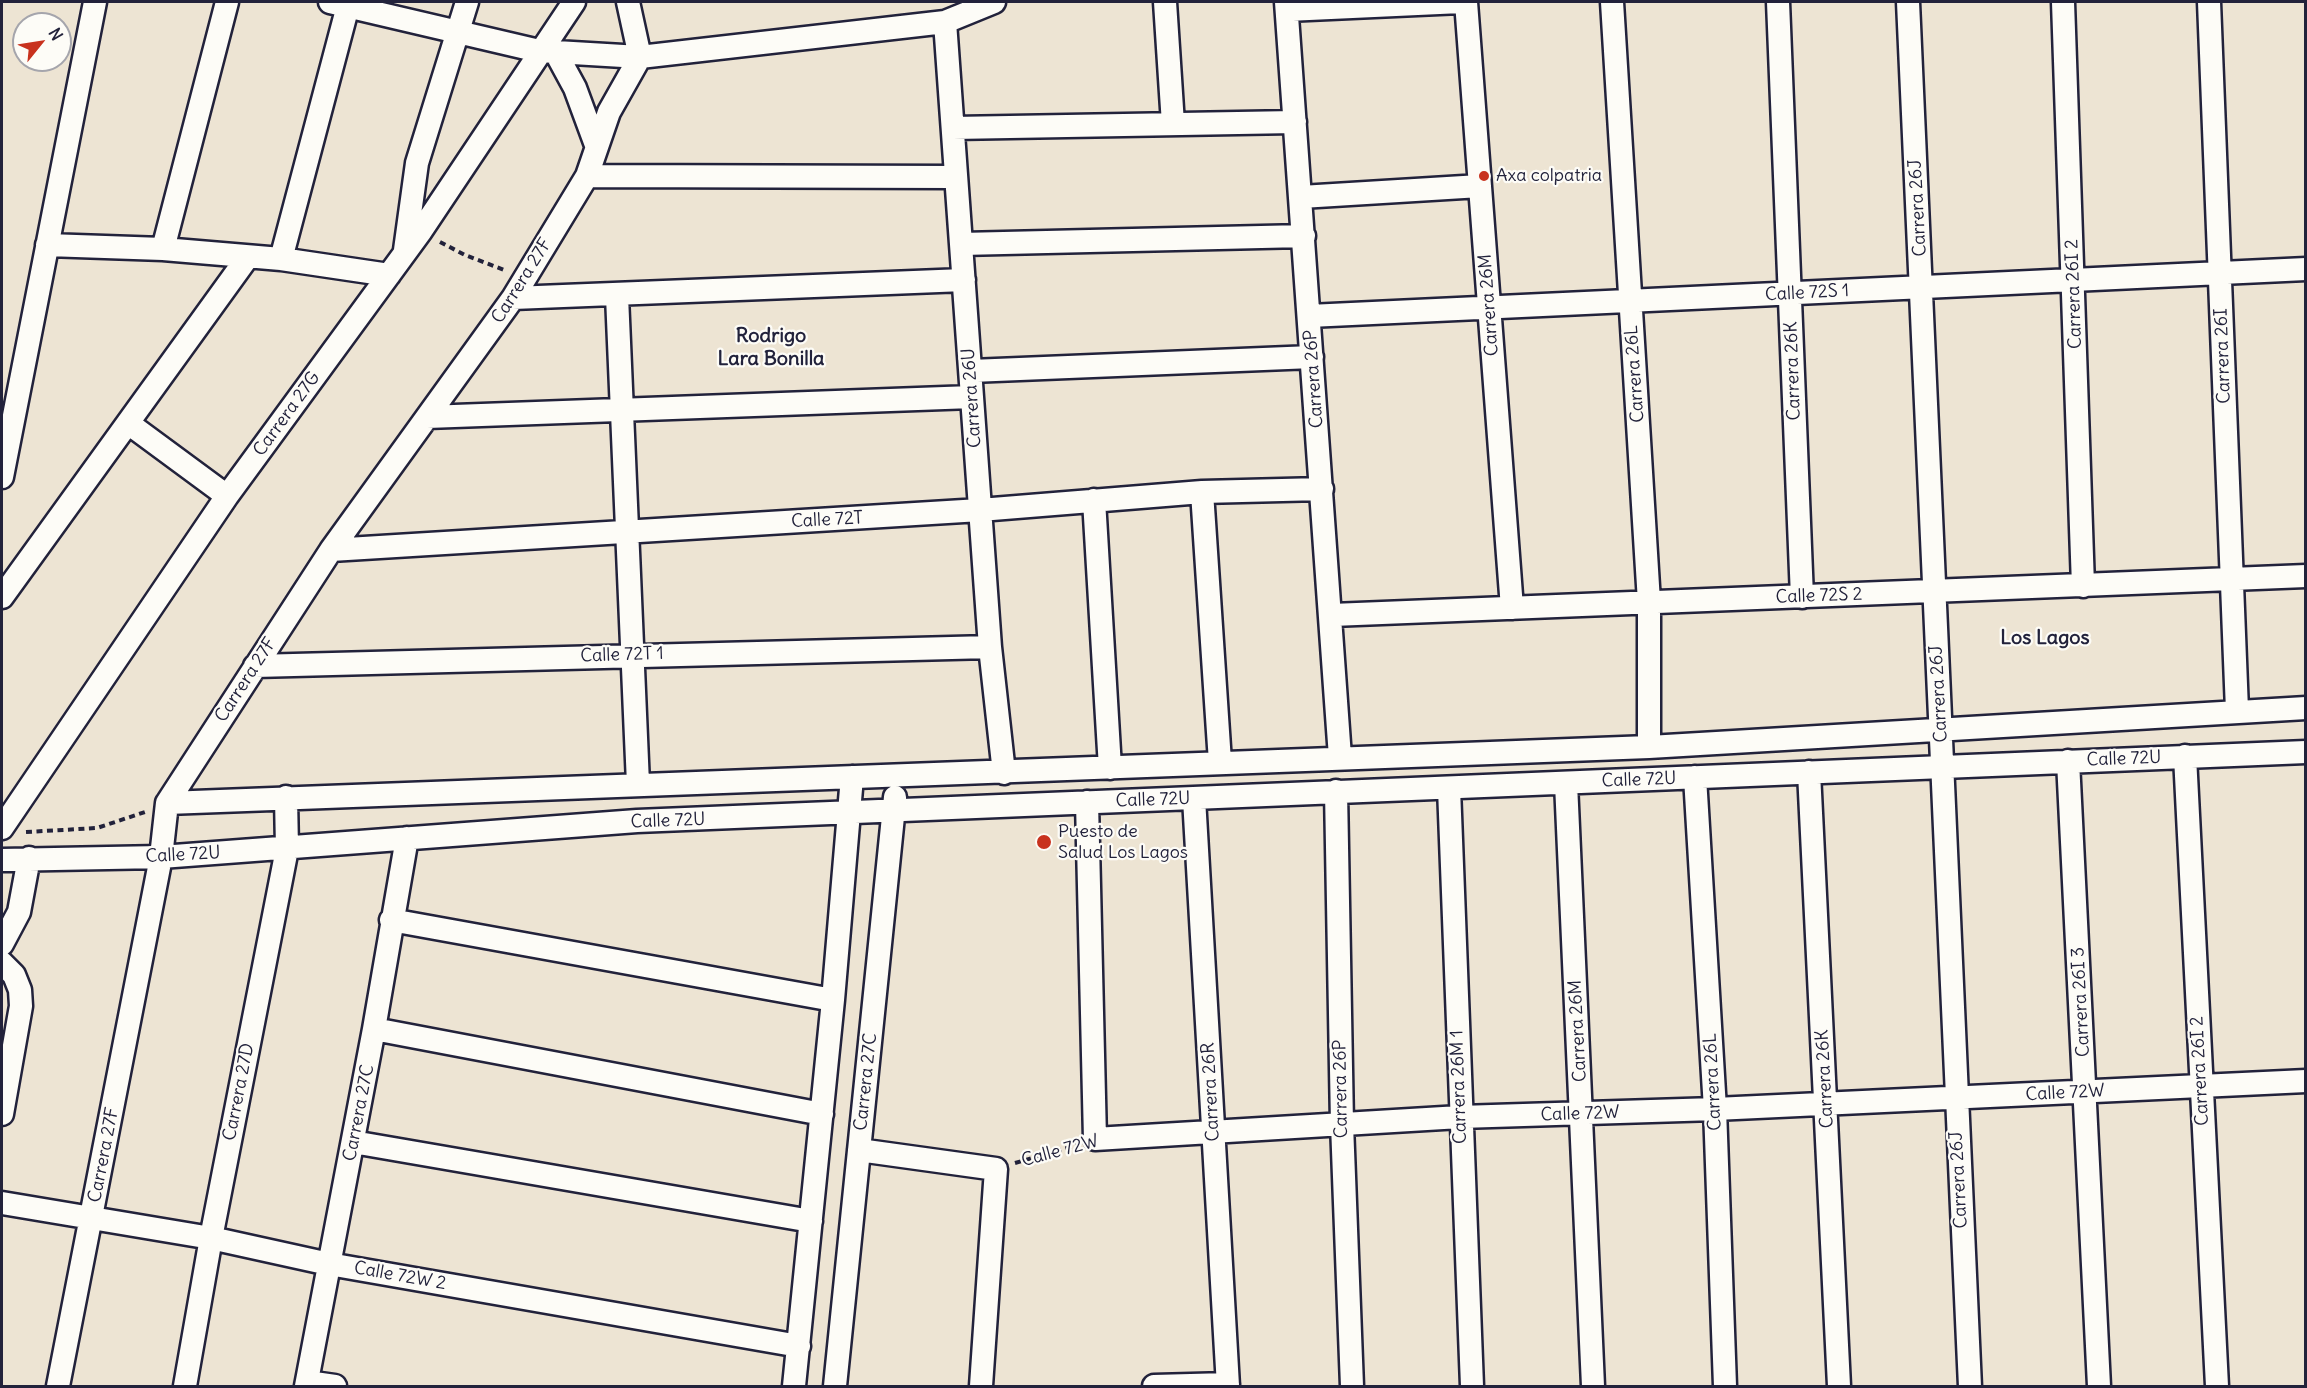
<!DOCTYPE html>
<style>
body{margin:0}
#map{position:relative;width:2307px;height:1388px;overflow:hidden;background:#ede4d3;font-family:Delius,sans-serif}
canvas{display:block}
.frame{position:absolute;inset:0;border:3px solid #22223b;pointer-events:none}
.north{position:absolute;left:12px;top:12px;width:60px;height:60px;box-sizing:border-box;background:#fdfcf7;border:2px solid #a5a5ac;border-radius:50%;rotate:60deg;font-size:16px;font-weight:700;line-height:24px;text-align:center;color:#22223b}
.north::after{content:'';display:block;margin:auto;width:21px;height:27px;background:#c8321e;clip-path:polygon(50% 0,100% 100%,50% 72%,0 100%)}
</style>
<div id="map">
<canvas width="2307" height="1388"></canvas>
<div class="frame"></div>
<div class="north">N</div>
</div>
<script>
const ctx = document.querySelector('canvas').getContext('2d');
ctx.lineJoin = 'round';
const poly = rows => new Path2D(rows.map(r => 'M' + r).join(''));
function trace(path, color, width, dash) { ctx.strokeStyle = color; ctx.lineWidth = width; ctx.lineCap = dash ? 'butt' : 'round'; ctx.setLineDash(dash || []); ctx.stroke(path); }
function drawText(font, color, halo, rows, align = 'center') {
  ctx.font = font + ' Delius,sans-serif'; ctx.lineWidth = 4.5; ctx.setLineDash([]); ctx.textBaseline = 'middle'; ctx.strokeStyle = halo; ctx.fillStyle = color; for (const [text, x, y, turn = 0] of rows) {
    ctx.save(); ctx.translate(x, y); ctx.rotate((+turn || 0) * Math.PI / 180); ctx.textAlign = isNaN(turn) ? turn : align; if (halo) ctx.strokeText(text, 0, 0); ctx.fillText(text, 0, 0); ctx.restore();
  }
}
const minor = poly([
 [330,2,539,51,640,57,945,22,994,2],
 [628,2,640,57],
 [1165,2,1173,124],
 [1286,2,1340,757],
 [1466,2,1512,608],
 [1612,2,1649,602,1649,747],
 [1778,2,1802,597],
 [1908,2,1970,1386],
 [2063,2,2083,586],
 [2209,2,2237,710],
 [1287,10,1461,2],
 [945,22,990,647,1004,773],
 [556,53,575,88,596,145],
 [953,128,1295,122],
 [587,176,956,177],
 [1301,197,1480,186],
 [961,244,1304,236],
 [47,245,163,249,281,259,389,275],
 [163,249,227,2],
 [405,250,417,163,467,2],
 [281,259,349,2],
 [617,296,638,784],
 [513,298,964,280],
 [1309,316,2306,269],
 [971,371,1312,357],
 [427,417,972,397],
 [128,423,227,496],
 [2,477,95,2],
 [1202,492,1220,762],
 [1094,500,1110,768],
 [331,550,980,510,1202,492,1322,489],
 [2,597,247,258],
 [1332,615,2306,576],
 [255,666,990,647],
 [2185,756,2217,1386],
 [2068,761,2099,1386],
 [1809,772,1839,1386],
 [1695,777,1715,1109,1725,1386],
 [1566,783,1593,1386],
 [1449,788,1472,1386],
 [1336,791,1342,1124,1352,1386],
 [1194,798,1228,1386],
 [1087,802,1095,1139,1460,1117,1715,1109,2306,1081],
 [167,803,1649,747,2306,708],
 [2,828,227,496,421,231,574,2],
 [2,860,161,857,637,821,2306,752],
 [391,920,833,1000],
 [2,944,19,912,29,858],
 [2,963,14,975,20,990,21,1006,2,1114],
 [374,1029,822,1114],
 [353,1142,811,1221],
 [859,1150,996,1169,981,1386],
 [2,1203,211,1238,329,1264,799,1346],
 [307,1382,335,1386],
 [58,1386,161,857,167,803,331,550,513,298,587,176,609,112,640,57],
 [185,1386,211,1238,287,849,286,797],
 [306,1386,374,1029,407,838],
 [794,1386,833,1000,852,777],
 [835,1386,895,797],
 [1154,1386,1228,1384]
]);
trace(minor, '#22223b', 27);
trace(poly([
 [440,242,465,255,507,271],
 [26,832,97,828,145,812],
 [1015,1163,1077,1145]
]), '#22223b', 4, [6, 4.5]);
trace(minor, '#fdfcf7', 22);
for (const [x, y, r, color] of [
 [1484,176,6,"#c8321e"],
 [1044,842,8,"#c8321e"]
]) { const dot = new Path2D(); dot.arc(x, y, r, 0, 2 * Math.PI); ctx.fillStyle = color; ctx.fill(dot); trace(dot, '#fdfcf7', 2); }
drawText('18px', '#22223b', '#fdfcf7', [
 ["Axa colpatria",1496,176],
 ["Puesto de",1058,832],
 ["Salud Los Lagos",1058,853]
], 'left');
drawText('18px', '#22223b', '#fdfcf7', [
 ["Carrera 26J",1918,208,-93],
 ["Carrera 27F",522,281,-58],
 ["Calle 72S 1",1807,293,-3],
 ["Carrera 26I 2",2074,294,-92],
 ["Carrera 26M",1489,305,-94],
 ["Carrera 26I",2223,356,-92],
 ["Carrera 26K",1793,371,-92],
 ["Carrera 26L",1635,374,-94],
 ["Carrera 26P",1314,379,-94],
 ["Carrera 26U",972,398,-94],
 ["Carrera 27G",287,414,-54],
 ["Calle 72T",827,520,-3],
 ["Calle 72S 2",1819,596,-2],
 ["Calle 72T 1",622,655,-2],
 ["Carrera 27F",246,680,-57],
 ["Carrera 26J",1939,694,-93],
 ["Calle 72U",2124,759,-2],
 ["Calle 72U",1639,780,-2],
 ["Calle 72U",1153,800,-2],
 ["Calle 72U",668,821,-2],
 ["Calle 72U",183,855,-3],
 ["Carrera 26I 3",2081,1002,-93],
 ["Carrera 26M",1578,1031,-93],
 ["Carrera 26I 2",2200,1071,-93],
 ["Carrera 26K",1825,1079,-93],
 ["Carrera 27C",866,1082,-84],
 ["Carrera 26L",1713,1082,-93],
 ["Carrera 26M 1",1459,1087,-92],
 ["Carrera 26P",1341,1089,-91],
 ["Carrera 27D",239,1092,-79],
 ["Carrera 26R",1211,1092,-93],
 ["Calle 72W",2065,1093,-3],
 ["Carrera 27C",359,1113,-79],
 ["Calle 72W",1580,1114,-2],
 ["Calle 72W",1060,1151,-15],
 ["Carrera 27F",104,1155,-79],
 ["Carrera 26J",1959,1180,-93],
 ["Calle 72W 2",400,1276,10]
]);
drawText('bold 20px', '#22223b', '#fdfcf7', [
 ["Rodrigo",771,336],
 ["Lara Bonilla",771,359],
 ["Los Lagos",2045,638]
]);
</script>
